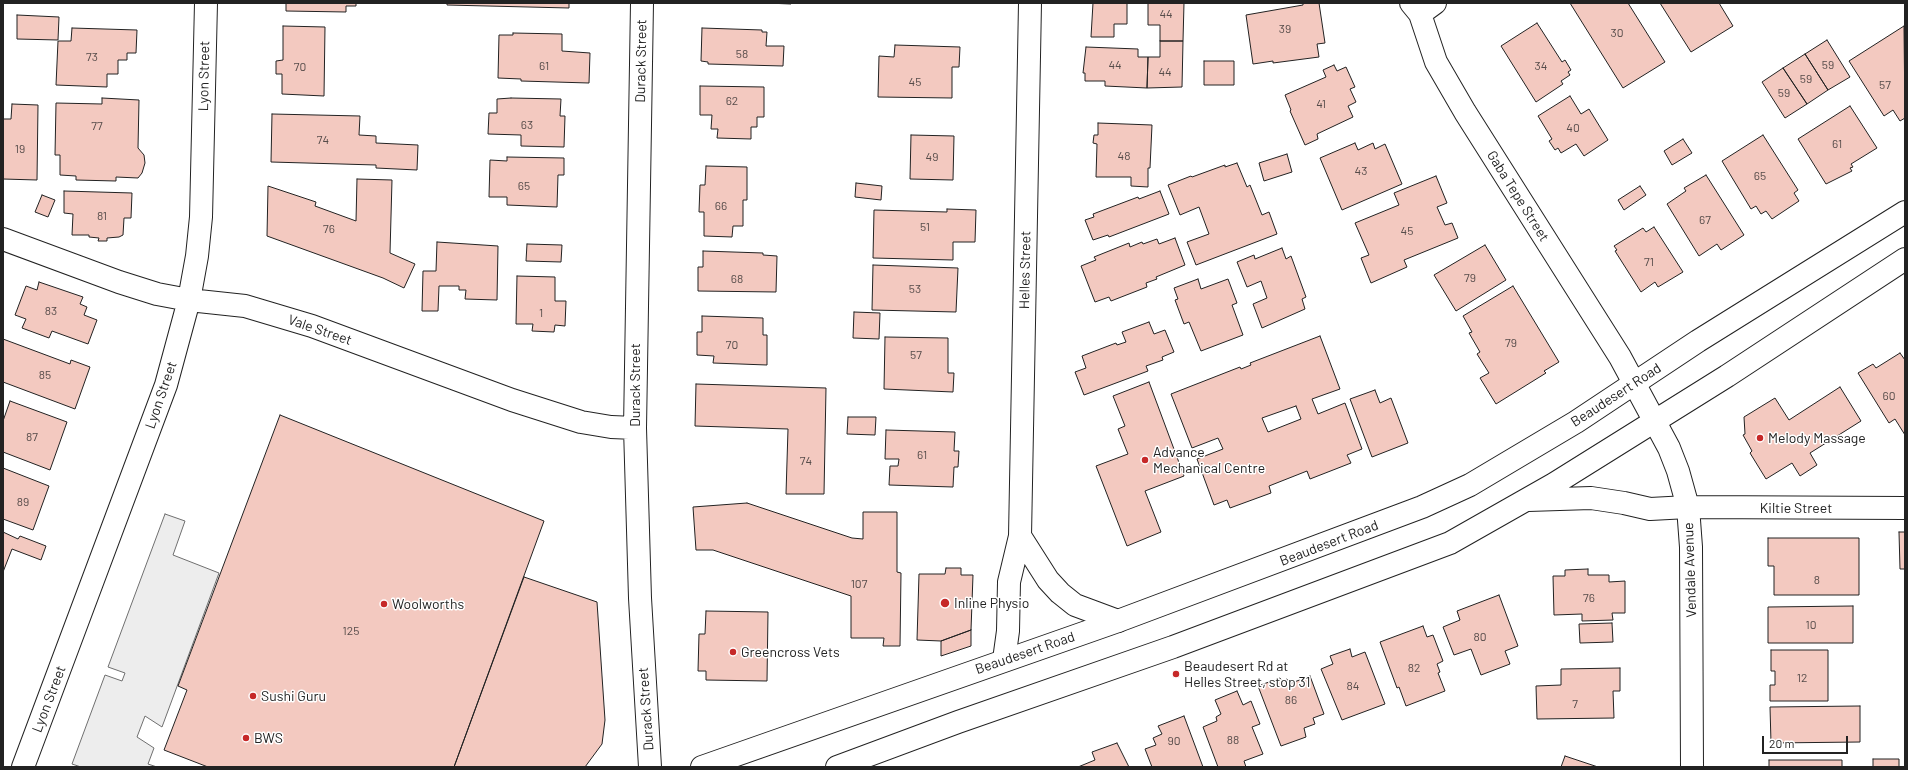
<!DOCTYPE html>
<style>
body{margin:0}
#map{position:relative;width:1908px;height:770px;overflow:hidden;background:#fff;font-family:Barlow,sans-serif}
canvas{display:block}
.frame{position:absolute;inset:0;border:4px solid #222;pointer-events:none}
.scale{position:absolute;left:1762px;top:736px;width:86px;height:18px;box-sizing:border-box;border:2px solid #222;border-top:0;padding-left:5px;font-size:12px;line-height:14px;white-space:nowrap;color:#222;-webkit-text-stroke:3px #fff;paint-order:stroke}
</style>
<div id="map">
<canvas width="1908" height="770"></canvas>
<div class="frame"></div>
<div class="scale">20 m</div>
</div>
<script>
const ctx = document.querySelector('canvas').getContext('2d');
ctx.lineJoin = 'round';
function paint(path, color) { ctx.fillStyle = color; ctx.fill(path, 'evenodd'); }
const poly = rows => new Path2D(rows.map(r => 'M' + r).join(''));
function trace(path, color, width, dash) { ctx.strokeStyle = color; ctx.lineWidth = width; ctx.lineCap = dash ? 'butt' : 'round'; ctx.setLineDash(dash || []); ctx.stroke(path); }
function drawText(font, color, halo, rows, align = 'center') {
  ctx.font = font + ' Barlow,sans-serif'; ctx.lineWidth = 3; ctx.setLineDash([]); ctx.textBaseline = 'middle'; ctx.strokeStyle = halo; ctx.fillStyle = color; for (const [text, x, y, turn = 0] of rows) {
    ctx.save(); ctx.translate(x, y); ctx.rotate((+turn || 0) * Math.PI / 180); ctx.textAlign = isNaN(turn) ? turn : align; if (halo) ctx.strokeText(text, 0, 0); ctx.fillText(text, 0, 0); ctx.restore();
  }
}
const parking = poly([
 [165,514,185,521,173,555,219,573,162,727,145,716,137,737,154,748,148,764,157,767,81,767,72,764,105,675,122,681,125,673,108,667,165,514]
]);
paint(parking, '#ededed');
trace(parking, '#6f6f6f', 1);
const building = poly([
 [286,3,356,3,356,6,346,6,346,12,286,11,286,3],
 [447,3,569,3,569,8,447,5,447,3],
 [766,3,791,3,791,4,766,3],
 [1093,3,1127,3,1127,24,1114,24,1114,37,1091,37,1093,3],
 [1148,3,1184,3,1183,41,1160,41,1160,25,1148,25,1148,3],
 [1303,3,1319,3,1325,43,1317,44,1319,57,1273,63,1273,61,1253,64,1246,15,1303,5,1303,3],
 [1570,3,1628,3,1665,62,1623,88,1570,3],
 [1660,3,1719,3,1733,26,1691,52,1660,3],
 [17,15,59,17,58,40,17,39,17,15],
 [1537,23,1562,62,1565,60,1571,70,1568,72,1570,75,1561,81,1563,84,1536,102,1501,46,1537,23],
 [283,26,325,27,324,96,282,94,282,74,276,74,276,61,283,60,283,26],
 [1904,26,1905,118,1900,121,1893,110,1884,116,1849,61,1904,26],
 [72,28,137,30,136,53,127,53,127,60,118,60,118,74,107,74,107,87,56,85,58,41,71,41,72,28],
 [702,28,762,30,762,32,767,32,766,46,784,46,783,66,708,64,708,62,701,61,702,28],
 [513,33,562,34,562,51,590,53,589,83,521,81,521,79,498,78,499,35,513,35,513,33],
 [1827,40,1850,77,1828,90,1805,54,1827,40],
 [1160,41,1183,41,1182,87,1147,88,1148,57,1160,57,1160,41],
 [895,45,960,47,959,67,952,67,952,98,878,97,879,56,894,57,895,45],
 [1086,47,1138,49,1138,57,1148,57,1147,88,1105,86,1105,81,1085,81,1085,73,1083,73,1086,47],
 [1805,54,1828,90,1807,104,1783,68,1805,54],
 [1204,61,1234,61,1234,85,1204,85,1204,61],
 [1334,65,1337,71,1346,67,1355,87,1350,89,1356,102,1348,106,1353,117,1317,134,1318,139,1305,145,1290,111,1291,110,1285,95,1326,77,1323,70,1334,65],
 [1783,68,1807,104,1785,118,1762,82,1783,68],
 [700,86,764,87,764,117,757,117,757,127,751,127,751,139,717,138,718,129,711,129,712,115,700,115,700,86],
 [1570,96,1581,114,1589,109,1608,140,1584,156,1576,144,1561,153,1558,148,1555,150,1549,141,1552,139,1538,116,1570,96],
 [102,98,139,100,138,148,144,155,145,163,142,173,138,178,116,177,116,181,76,180,76,176,60,175,60,155,55,155,56,103,102,104,102,98],
 [511,98,561,99,560,116,565,116,564,147,521,146,521,135,488,134,489,113,497,113,497,99,511,98],
 [12,104,38,105,37,180,3,179,3,119,11,119,12,104],
 [1850,106,1877,148,1851,164,1853,167,1850,168,1852,171,1826,184,1798,139,1850,106],
 [272,114,360,116,359,135,376,136,376,143,418,145,417,170,376,168,376,165,271,162,272,114],
 [1098,123,1152,125,1150,168,1148,168,1148,187,1131,186,1131,177,1096,177,1097,144,1093,143,1094,135,1098,135,1098,123],
 [911,135,954,136,953,180,910,179,911,135],
 [1763,135,1798,190,1794,193,1799,201,1772,219,1766,211,1761,214,1756,206,1751,209,1722,161,1763,135],
 [1683,139,1692,153,1672,165,1664,151,1683,139],
 [1355,143,1358,150,1373,143,1375,149,1385,144,1402,184,1342,210,1320,158,1355,143],
 [1287,154,1292,172,1264,181,1259,163,1287,154],
 [507,157,564,158,564,175,558,175,557,207,507,205,507,197,489,197,490,160,507,161,507,157],
 [1237,163,1247,187,1250,185,1262,215,1269,212,1277,234,1196,265,1187,242,1209,234,1199,207,1180,215,1168,185,1191,176,1192,177,1225,165,1225,167,1237,163],
 [706,166,747,167,747,200,743,200,743,226,733,226,732,237,704,236,704,212,699,212,700,185,705,185,706,166],
 [1706,175,1744,235,1721,250,1717,244,1699,256,1667,204,1686,191,1684,188,1706,175],
 [1436,176,1447,203,1437,207,1445,225,1452,223,1458,238,1404,260,1407,267,1371,283,1361,258,1369,255,1355,223,1399,205,1394,193,1436,176],
 [357,179,392,180,390,253,415,264,404,288,383,278,267,236,268,186,316,202,315,206,356,221,357,179],
 [856,183,882,186,881,200,855,197,856,183],
 [1640,186,1646,195,1624,210,1618,200,1640,186],
 [64,191,132,193,131,218,124,218,123,235,119,237,107,238,107,241,98,241,99,238,89,237,89,235,72,235,73,214,64,213,64,191],
 [1160,191,1169,214,1109,237,1108,235,1093,240,1085,220,1094,217,1093,214,1138,197,1139,199,1160,191],
 [42,195,55,200,48,217,35,212,42,195],
 [947,209,976,210,975,242,953,242,953,260,873,258,874,210,947,212,947,209],
 [1654,227,1683,272,1658,287,1655,282,1641,292,1615,251,1617,250,1614,246,1643,228,1646,232,1654,227],
 [1175,238,1185,265,1156,277,1157,279,1146,283,1147,287,1111,301,1109,297,1095,302,1081,266,1096,260,1094,257,1129,243,1130,247,1142,242,1143,244,1157,239,1159,244,1175,238],
 [437,242,498,246,497,300,465,299,466,290,459,290,459,286,439,286,438,311,422,311,423,271,436,271,437,242],
 [527,244,562,245,561,262,526,261,527,244],
 [1485,245,1506,280,1456,311,1434,275,1485,245],
 [1282,248,1286,259,1291,256,1306,297,1302,299,1305,309,1262,328,1253,304,1267,298,1261,281,1247,287,1237,262,1254,255,1255,259,1282,248],
 [703,251,763,253,763,255,777,256,776,292,698,291,698,267,703,267,703,251],
 [873,265,958,268,956,312,872,310,873,265],
 [517,276,555,277,555,301,566,301,565,326,555,325,554,332,532,331,533,324,516,324,517,276],
 [1198,279,1201,289,1228,279,1237,303,1232,305,1243,335,1201,351,1189,322,1184,324,1175,300,1178,299,1174,288,1198,279],
 [39,282,83,297,80,304,87,307,84,315,97,320,88,344,52,331,49,338,22,328,26,319,15,315,26,286,37,290,39,282],
 [1513,286,1559,362,1544,371,1546,373,1496,404,1480,378,1489,373,1477,354,1480,352,1469,333,1472,332,1463,316,1513,286],
 [854,312,880,313,879,339,853,338,854,312],
 [702,316,763,318,763,335,767,335,767,365,713,363,714,356,697,355,697,332,702,332,702,316],
 [1149,322,1154,334,1165,330,1174,352,1162,357,1163,360,1146,366,1148,371,1084,395,1075,372,1086,368,1082,356,1116,343,1117,345,1126,342,1122,332,1149,322],
 [1320,336,1340,389,1312,399,1318,414,1345,403,1362,449,1347,455,1351,463,1310,479,1307,471,1269,486,1271,493,1230,508,1227,500,1214,505,1197,459,1223,449,1218,438,1192,448,1171,394,1240,367,1241,369,1251,365,1250,363,1320,336],
 [1296,406,1301,419,1268,432,1262,418,1296,406],
 [885,337,948,338,948,373,954,373,953,392,884,389,885,337],
 [3,339,70,364,71,360,90,367,75,409,3,382,3,339],
 [1900,353,1905,360,1905,435,1895,419,1889,423,1858,373,1873,364,1876,368,1900,353],
 [1149,382,1184,476,1145,491,1161,532,1127,546,1096,466,1128,454,1118,429,1125,426,1113,396,1149,382],
 [696,384,826,388,824,494,786,494,788,429,695,426,696,384],
 [1840,387,1861,421,1810,453,1817,465,1800,476,1792,463,1766,479,1750,453,1752,451,1743,435,1745,434,1744,417,1775,398,1789,420,1840,387],
 [1375,390,1380,403,1391,398,1408,443,1372,457,1350,399,1375,390],
 [10,401,67,422,50,470,3,452,3,421,10,401],
 [280,415,544,521,454,767,208,767,164,750,187,690,178,686,280,415],
 [848,417,876,417,875,435,847,434,848,417],
 [886,430,955,432,954,451,959,451,958,467,954,467,953,487,889,485,890,466,898,466,899,459,885,459,886,430],
 [3,468,49,486,33,530,3,519,3,468],
 [747,503,852,538,863,539,863,512,897,512,897,572,901,573,900,646,883,646,884,638,851,638,851,596,713,550,696,550,693,507,747,503],
 [3,532,18,539,20,536,46,546,41,560,12,549,3,572,3,532],
 [1899,532,1905,532,1905,569,1900,569,1899,532],
 [1768,538,1859,538,1859,595,1774,595,1774,566,1768,566,1768,538],
 [946,568,961,568,961,575,973,575,971,630,941,641,917,640,919,574,945,574,946,568],
 [1588,569,1588,575,1609,575,1609,582,1625,581,1625,613,1612,613,1613,620,1582,621,1582,614,1554,615,1553,576,1565,576,1565,570,1588,569],
 [524,577,597,602,605,720,602,744,585,767,454,767,524,577],
 [1499,595,1518,646,1505,651,1510,664,1481,675,1471,649,1454,655,1443,627,1460,620,1457,611,1499,595],
 [1853,606,1853,643,1768,643,1768,607,1853,606],
 [706,611,768,612,767,681,706,680,706,671,698,671,699,634,705,634,706,611],
 [1612,623,1613,642,1580,643,1579,624,1612,623],
 [1423,626,1427,637,1433,635,1443,661,1437,664,1440,672,1438,673,1445,691,1406,706,1399,687,1397,688,1380,642,1423,626],
 [971,630,971,646,941,656,941,641,971,630],
 [1350,649,1352,657,1365,652,1385,704,1342,720,1321,669,1333,664,1330,656,1350,649],
 [1771,650,1828,650,1828,701,1770,701,1770,685,1775,685,1775,671,1771,671,1771,650],
 [1620,668,1620,691,1613,691,1614,718,1537,719,1536,686,1561,685,1561,669,1620,668],
 [1310,676,1324,714,1313,718,1315,724,1304,728,1306,737,1281,746,1258,686,1280,678,1282,681,1287,679,1289,684,1310,676],
 [1237,691,1243,705,1251,701,1260,724,1252,727,1263,754,1244,761,1246,767,1218,767,1203,727,1217,721,1216,717,1221,714,1215,700,1237,691],
 [1860,706,1860,742,1771,743,1770,707,1860,706],
 [1184,716,1203,767,1152,767,1145,749,1156,745,1153,738,1162,734,1158,726,1184,716],
 [1117,743,1129,767,1078,767,1095,760,1092,752,1117,743],
 [1565,756,1598,767,1561,767,1565,756],
 [1873,759,1899,759,1899,767,1873,767,1873,759],
 [1769,760,1842,760,1842,767,1769,767,1769,760]
]);
paint(building, '#f3c9c0');
trace(building, '#222', 1);
const street = poly([
 [642,3,635,428,640,598,650,767],
 [1411,3,1420,14,1436,62,1465,112,1620,357,1669,448,1678,471,1688,507,1691,547,1692,767],
 [1420,14,1435,3],
 [3,239,119,282,157,294,189,300,245,306,312,326,512,400,581,422,611,427,635,428],
 [1688,507,1905,508],
 [1020,536,1048,580,1060,593,1075,605,1118,621],
 [1004,660,1008,631,1009,582,1020,536,1030,3],
 [23,767,166,385,189,300,197,256,201,217,206,3]
]);
const highway = poly([
 [1528,500,1591,498,1624,503,1650,509,1688,507],
 [702,767,1118,621,1422,507,1470,485,1576,422,1698,341,1905,212],
 [837,767,958,722,1173,647,1450,543,1554,484,1727,376,1905,259]
]);
trace(street, '#222', 24);
trace(highway, '#222', 24);
trace(street, '#fff', 22);
trace(highway, '#fff', 22);
for (const [x, y, r, color] of [
 [1760,438,4,"#c62828"],
 [1145,460,4,"#c62828"],
 [945,603,5,"#c62828"],
 [384,604,4,"#c62828"],
 [733,652,4,"#c62828"],
 [1176,674,4,"#c62828"],
 [253,696,4,"#c62828"],
 [246,738,4,"#c62828"]
]) { const dot = new Path2D(); dot.arc(x, y, r, 0, 2 * Math.PI); ctx.fillStyle = color; ctx.fill(dot); trace(dot, '#fff', 1.5); }
drawText('12px', '#564c4a', null, [
 ["44",1166,14],
 ["39",1285,29],
 ["30",1617,33],
 ["58",742,54],
 ["73",92,57],
 ["44",1115,65],
 ["59",1828,65],
 ["61",544,66],
 ["34",1541,66],
 ["70",300,67],
 ["44",1165,72],
 ["59",1806,79],
 ["45",915,82],
 ["57",1885,85],
 ["59",1784,93],
 ["62",732,101],
 ["41",1321,104],
 ["63",527,125],
 ["77",97,126],
 ["40",1573,128],
 ["74",323,140],
 ["61",1837,144],
 ["19",20,149],
 ["48",1124,156],
 ["49",932,157],
 ["43",1361,171],
 ["65",1760,176],
 ["65",524,186],
 ["66",721,206],
 ["81",102,216],
 ["67",1705,220],
 ["51",925,227],
 ["76",329,229],
 ["45",1407,231],
 ["71",1649,262],
 ["79",1470,278],
 ["68",737,279],
 ["53",915,289],
 ["83",51,311],
 ["1",541,313],
 ["79",1511,343],
 ["70",732,345],
 ["57",916,355],
 ["85",45,375],
 ["60",1889,396],
 ["87",32,437],
 ["61",922,455],
 ["74",806,461],
 ["89",23,502],
 ["8",1817,580],
 ["107",859,584],
 ["76",1589,598],
 ["10",1811,625],
 ["125",351,631],
 ["80",1480,637],
 ["82",1414,668],
 ["12",1802,678],
 ["84",1353,686],
 ["86",1291,700],
 ["7",1575,704],
 ["88",1233,740],
 ["90",1174,741]
]);
drawText('14px', '#222', '#fff', [
 ["Durack Street",641,61,-89],
 ["Lyon Street",204,76,-89],
 ["Gaba Tepe Street",1518,196,58],
 ["Helles Street",1025,270,-89],
 ["Vale Street",320,330,19],
 ["Durack Street",635,385,-90],
 ["Lyon Street",161,395,-71],
 ["Beaudesert Road",1616,395,-33],
 ["Kiltie Street",1796,508],
 ["Beaudesert Road",1329,543,-21],
 ["Vendale Avenue",1690,570,-92],
 ["Beaudesert Road",1025,653,-19],
 ["Lyon Street",49,699,-69],
 ["Durack Street",646,709,-94]
]);
drawText('14px', '#222', '#fff', [
 ["Melody Massage",1768,438],
 ["Advance",1153,452],
 ["Mechanical Centre",1153,468],
 ["Inline Physio",954,603],
 ["Woolworths",392,604],
 ["Greencross Vets",741,652],
 ["Beaudesert Rd at",1184,666],
 ["Helles Street, stop 31",1184,682],
 ["Sushi Guru",261,696],
 ["BWS",254,738]
], 'left');
</script>
